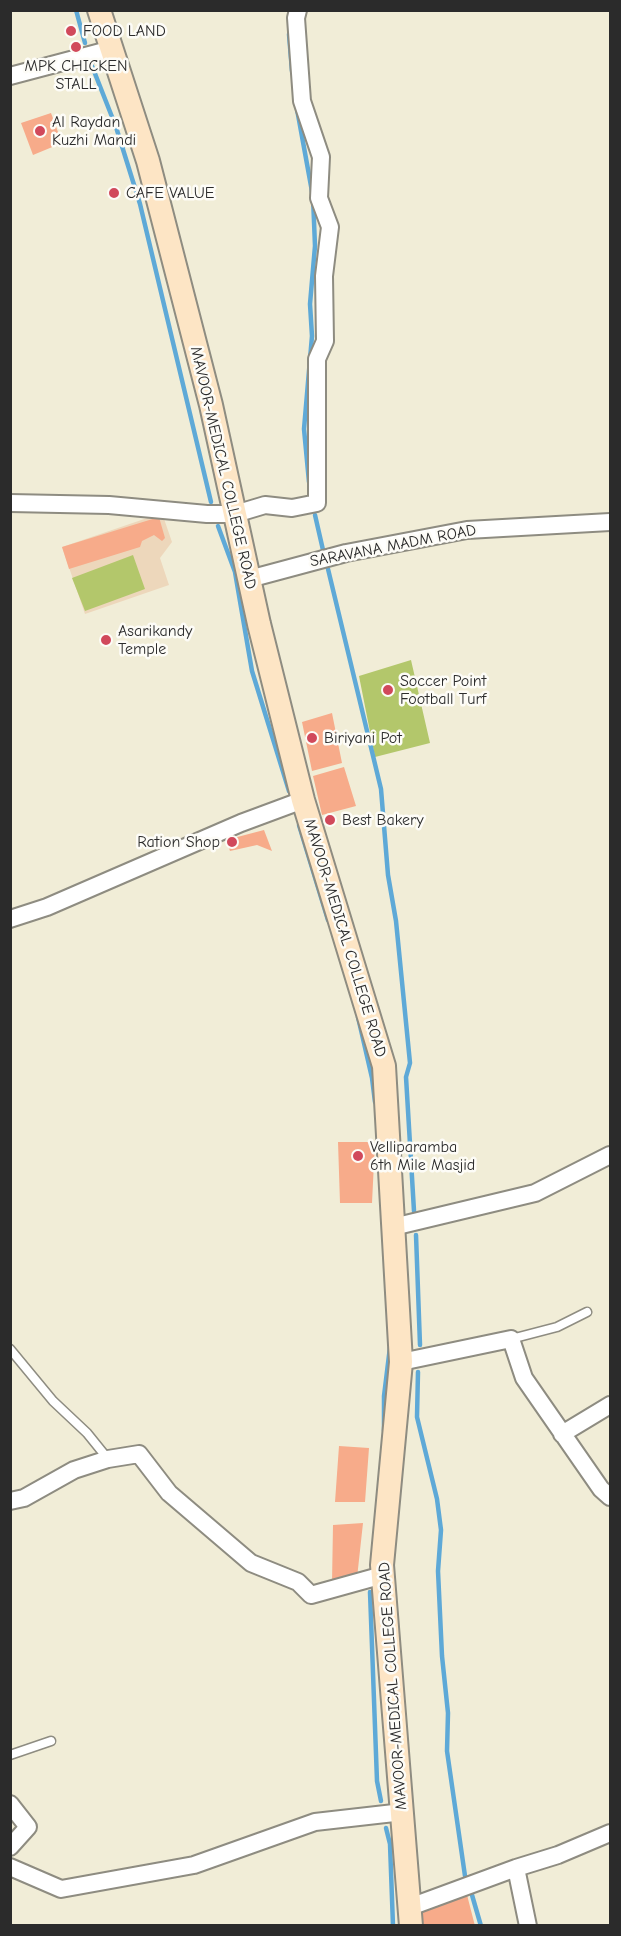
<!DOCTYPE html>
<style>
body{margin:0}
#map{position:relative;width:621px;height:1936px;overflow:hidden;background:#f1edd7;font-family:"Comic Neue",sans-serif}
canvas{display:block}
.frame{position:absolute;inset:0;border:12px solid #2b2b2b;pointer-events:none}
</style>
<div id="map">
<canvas width="621" height="1936"></canvas>
<div class="frame"></div>
</div>
<script>
const ctx = document.querySelector('canvas').getContext('2d');
ctx.lineJoin = 'round';
function paint(path, color) { ctx.fillStyle = color; ctx.fill(path, 'evenodd'); }
const poly = rows => new Path2D(rows.map(r => 'M' + r).join(''));
function trace(path, color, width, dash) { ctx.strokeStyle = color; ctx.lineWidth = width; ctx.lineCap = dash ? 'butt' : 'round'; ctx.setLineDash(dash || []); ctx.stroke(path); }
function drawText(font, color, halo, rows, align = 'center') {
  ctx.font = font + ' "Comic Neue",sans-serif'; ctx.lineWidth = 5; ctx.setLineDash([]); ctx.textBaseline = 'middle'; ctx.strokeStyle = halo; ctx.fillStyle = color; for (const [text, x, y, turn = 0] of rows) {
    ctx.save(); ctx.translate(x, y); ctx.rotate((+turn || 0) * Math.PI / 180); ctx.textAlign = isNaN(turn) ? turn : align; if (halo) ctx.strokeText(text, 0, 0); ctx.fillText(text, 0, 0); ctx.restore();
  }
}
paint(poly([
 [162,513,172,542,160,558,169,585,85,614,62,547]
]), '#edd7bb');
paint(poly([
 [133,555,145,589,85,611,72,578],
 [411,660,430,743,375,757,359,676]
]), '#b3c76b');
trace(poly([
 [76,10,85,43],
 [289,34,292,71],
 [92,66,116,127,140,204,211,502],
 [297,109,313,197,315,246,310,304,312,336,304,429,309,482],
 [315,515,323,550],
 [218,526,235,572,252,671,289,791],
 [328,569,381,789,388,875,396,921,410,1063,406,1077,414,1211],
 [299,825,328,920],
 [358,1017,372,1078,375,1102],
 [416,1235,420,1345],
 [418,1372,417,1417,437,1499,441,1530,438,1571,442,1656,448,1713,447,1751,465,1876],
 [384,1431,384,1396,390,1347],
 [370,1592,377,1781,381,1801],
 [386,1828,390,1844,393,1926],
 [472,1895,481,1926]
]), '#5ea9d7', 4.5);
paint(poly([
 [51,113,62,143,33,155,21,123],
 [159,517,165,538,162,541,154,535,142,541,140,547,69,569,62,547],
 [332,713,342,763,312,771,302,722],
 [344,767,356,806,322,815,313,776],
 [264,830,272,851,257,845,230,851,226,840],
 [338,1142,375,1142,372,1203,340,1203],
 [339,1446,369,1448,365,1502,335,1502],
 [363,1523,357,1578,332,1583,333,1525],
 [466,1891,475,1926,418,1926,417,1912]
]), '#f7ab8a');
const lane = poly([
 [511,1339,557,1327,587,1312],
 [10,1349,53,1401,87,1433,108,1459],
 [10,1755,51,1741]
]);
const street = poly([
 [10,76,112,49],
 [10,503,109,505,207,514,235,514,265,505,292,508,317,503,317,359,325,341,324,276,330,227,319,198,321,157,302,101,296,18,298,10],
 [249,579,346,553,467,530,610,522],
 [10,919,47,907,241,823,303,800],
 [393,1227,535,1193,610,1155],
 [401,1362,511,1339,524,1378,601,1489,610,1497],
 [562,1434,610,1405],
 [10,1501,24,1498,74,1470,108,1459,139,1454,169,1493,251,1563,298,1582,311,1595,383,1575],
 [10,1804,28,1827,10,1847],
 [10,1867,61,1889,194,1865,315,1822,403,1812],
 [516,1868,558,1855,610,1833],
 [410,1907,516,1868,528,1926]
]);
const secondary = poly([
 [99,10,148,161,211,405,259,624,303,800,384,1066,401,1362,382,1565,411,1926]
]);
trace(lane, '#8e8c81', 11);
trace(street, '#8e8c81', 20);
trace(secondary, '#8e8c81', 26);
trace(lane, '#fff', 8);
trace(street, '#fff', 16);
trace(secondary, '#fde5c5', 22);
for (const [x, y, r, color] of [
 [71,31,6,"#d1495b"],
 [76,47,6,"#d1495b"],
 [40,131,6,"#d1495b"],
 [114,193,6,"#d1495b"],
 [106,640,6,"#d1495b"],
 [388,690,6,"#d1495b"],
 [312,738,6,"#d1495b"],
 [330,820,6,"#d1495b"],
 [232,842,6,"#d1495b"],
 [358,1156,6,"#d1495b"]
]) { const dot = new Path2D(); dot.arc(x, y, r, 0, 2 * Math.PI); ctx.fillStyle = color; ctx.fill(dot); trace(dot, '#fdfcf7', 2); }
drawText('16px', '#2b2b2b', '#fdfcf7', [
 ["FOOD LAND",83,31],
 ["MPK CHICKEN",76,66,"center"],
 ["STALL",76,84,"center"],
 ["Al Raydan",52,122],
 ["Kuzhi Mandi",52,140],
 ["CAFE VALUE",126,193],
 ["Asarikandy",118,631],
 ["Temple",118,649],
 ["Soccer Point",400,681],
 ["Football Turf",400,699],
 ["Biriyani Pot",324,738],
 ["Best Bakery",342,820],
 ["Ration Shop",220,842,"right"],
 ["Velliparamba",370,1147],
 ["6th Mile Masjid",370,1165]
], 'left');
drawText('16px', '#2b2b2b', '#fdfcf7', [
 ["MAVOOR-MEDICAL COLLEGE ROAD",223,468,77],
 ["SARAVANA MADM ROAD",393,546,-11],
 ["MAVOOR-MEDICAL COLLEGE ROAD",345,938,73],
 ["MAVOOR-MEDICAL COLLEGE ROAD",393,1686,-94]
]);
</script>
